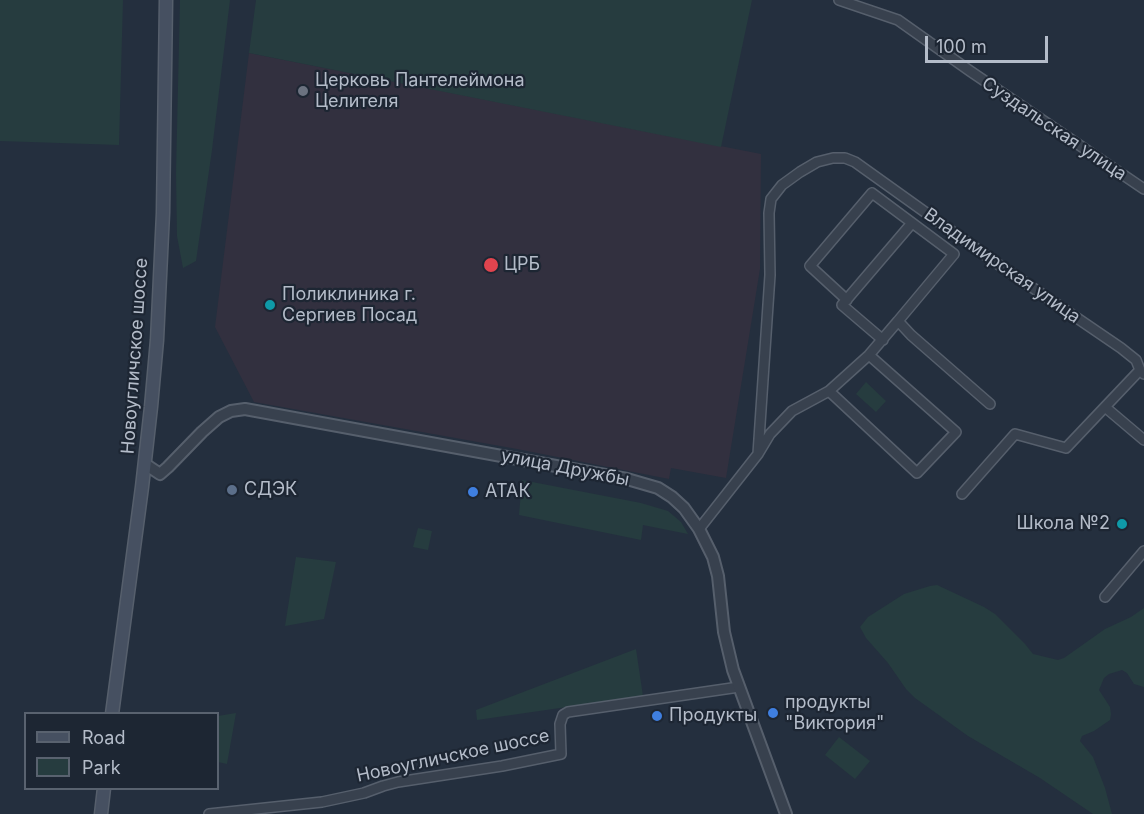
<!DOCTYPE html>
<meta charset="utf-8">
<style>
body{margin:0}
#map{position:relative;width:1144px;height:814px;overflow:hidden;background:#242f3e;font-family:Inter,sans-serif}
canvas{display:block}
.legend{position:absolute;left:24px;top:712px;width:195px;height:78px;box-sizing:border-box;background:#1d2633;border:2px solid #59626f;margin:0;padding:8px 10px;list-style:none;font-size:18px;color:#b4bcc9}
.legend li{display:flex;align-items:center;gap:12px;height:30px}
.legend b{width:30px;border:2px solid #59626f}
.scale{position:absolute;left:925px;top:36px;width:123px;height:27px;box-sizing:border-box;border:3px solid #b4bcc9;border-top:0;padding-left:8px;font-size:18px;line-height:21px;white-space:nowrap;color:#b4bcc9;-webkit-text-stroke:4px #1d2633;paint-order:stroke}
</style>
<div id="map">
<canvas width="1144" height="814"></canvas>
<ul class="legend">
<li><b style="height:8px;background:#465061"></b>Road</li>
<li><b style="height:16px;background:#263c3f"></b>Park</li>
</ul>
<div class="scale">100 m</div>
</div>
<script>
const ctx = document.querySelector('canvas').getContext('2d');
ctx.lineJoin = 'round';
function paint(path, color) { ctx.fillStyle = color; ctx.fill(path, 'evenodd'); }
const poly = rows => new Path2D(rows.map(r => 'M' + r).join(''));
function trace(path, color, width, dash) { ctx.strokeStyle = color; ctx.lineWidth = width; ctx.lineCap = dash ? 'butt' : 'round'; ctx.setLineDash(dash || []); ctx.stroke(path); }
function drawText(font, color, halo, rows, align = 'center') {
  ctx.font = font + ' Inter,sans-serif'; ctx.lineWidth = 4.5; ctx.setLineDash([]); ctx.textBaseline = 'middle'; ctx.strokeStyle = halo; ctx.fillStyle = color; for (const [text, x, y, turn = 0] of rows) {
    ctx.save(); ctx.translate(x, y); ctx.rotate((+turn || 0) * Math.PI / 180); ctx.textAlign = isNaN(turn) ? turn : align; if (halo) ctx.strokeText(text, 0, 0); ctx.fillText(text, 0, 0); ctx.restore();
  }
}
paint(poly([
 [249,53,761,154,760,269,726,478,671,468,669,479,517,449,254,402,215,327]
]), '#32303f');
paint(poly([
 [0,0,123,0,119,145,0,141],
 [180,0,230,0,212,150,196,261,183,268,177,236,176,173],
 [256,0,752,0,721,147,249,53],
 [866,382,886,401,876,412,856,394],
 [522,480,641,503,668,511,681,522,688,534,643,525,641,540,519,515],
 [418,528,432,531,428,550,413,547],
 [296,557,336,562,324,619,285,626],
 [937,585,984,607,995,614,1025,644,1033,654,1058,660,1064,658,1105,629,1131,617,1144,608,1144,687,1134,684,1127,673,1122,670,1109,674,1104,678,1099,690,1110,707,1111,714,1110,720,1094,731,1082,736,1080,741,1093,757,1105,788,1112,814,1093,814,1040,778,968,736,915,698,906,689,888,663,866,638,860,627,868,617,904,594,930,586],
 [636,649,643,696,477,720,476,710],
 [236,713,227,764,218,762,218,716],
 [839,737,870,761,855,779,825,755]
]), '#263c3f');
const minor = poly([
 [839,0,898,20,970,71,1144,189],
 [847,300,810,266,872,193,954,254,898,321],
 [883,340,842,305,912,223],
 [829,391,917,473,956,432,869,355],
 [1105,407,1144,440],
 [758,454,770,275,769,213,771,199,782,185,800,172,817,162,833,158,845,158,855,162,992,260,1121,348,1136,360,1140,370,1144,374],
 [962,494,1015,434,1066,448,1140,370],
 [699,529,758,454,770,434,792,411,829,391,869,355,898,321,911,335,990,404],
 [1105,597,1144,551],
 [209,814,322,802,364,793,383,786,398,782,502,766,561,754,560,724,563,715,568,712,739,687]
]);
const tertiary = poly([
 [145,464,160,474,168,467,202,432,219,417,231,411,245,409,627,479,658,488,672,497,684,508,699,529,713,557,718,576,724,632,733,670,786,814]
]);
const secondary = poly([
 [112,714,142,487,151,407,157,340,163,213,166,0],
 [101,814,104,788]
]);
trace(minor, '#565f6c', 12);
trace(tertiary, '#565f6c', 14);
trace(secondary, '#565f6c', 15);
trace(minor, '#38414e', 9);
trace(tertiary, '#38414e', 10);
trace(secondary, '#465061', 12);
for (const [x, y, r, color] of [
 [303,91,6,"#6b7280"],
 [491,265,8,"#e0444e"],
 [270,305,6,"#0f9aa8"],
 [232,490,6,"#5c6f8a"],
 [473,492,6,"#3f7fe0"],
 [1122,524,6,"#0f9aa8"],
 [773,713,6,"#3f7fe0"],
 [657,716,6,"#3f7fe0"]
]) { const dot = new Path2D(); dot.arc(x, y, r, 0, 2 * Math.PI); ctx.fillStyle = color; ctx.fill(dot); trace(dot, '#1d2633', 2); }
drawText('18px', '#b4bcc9', '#1d2633', [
 ["Церковь Пантелеймона",315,81],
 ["Целителя",315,102],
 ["ЦРБ",504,265],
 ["Поликлиника г.",282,295],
 ["Сергиев Посад",282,316],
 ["СДЭК",244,490],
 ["АТАК",485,492],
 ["Школа №2",1110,524,"right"],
 ["продукты",785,703],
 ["\"Виктория\"",785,724],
 ["Продукты",669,716]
], 'left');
drawText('18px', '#b4bcc9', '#1d2633', [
 ["Суздальская улица",1054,129,34],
 ["Владимирская улица",1002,266,35],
 ["Новоугличское шоссе",135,356,-86],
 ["улица Дружбы",565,468,11],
 ["Новоугличское шоссе",453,756,-12]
]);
</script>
